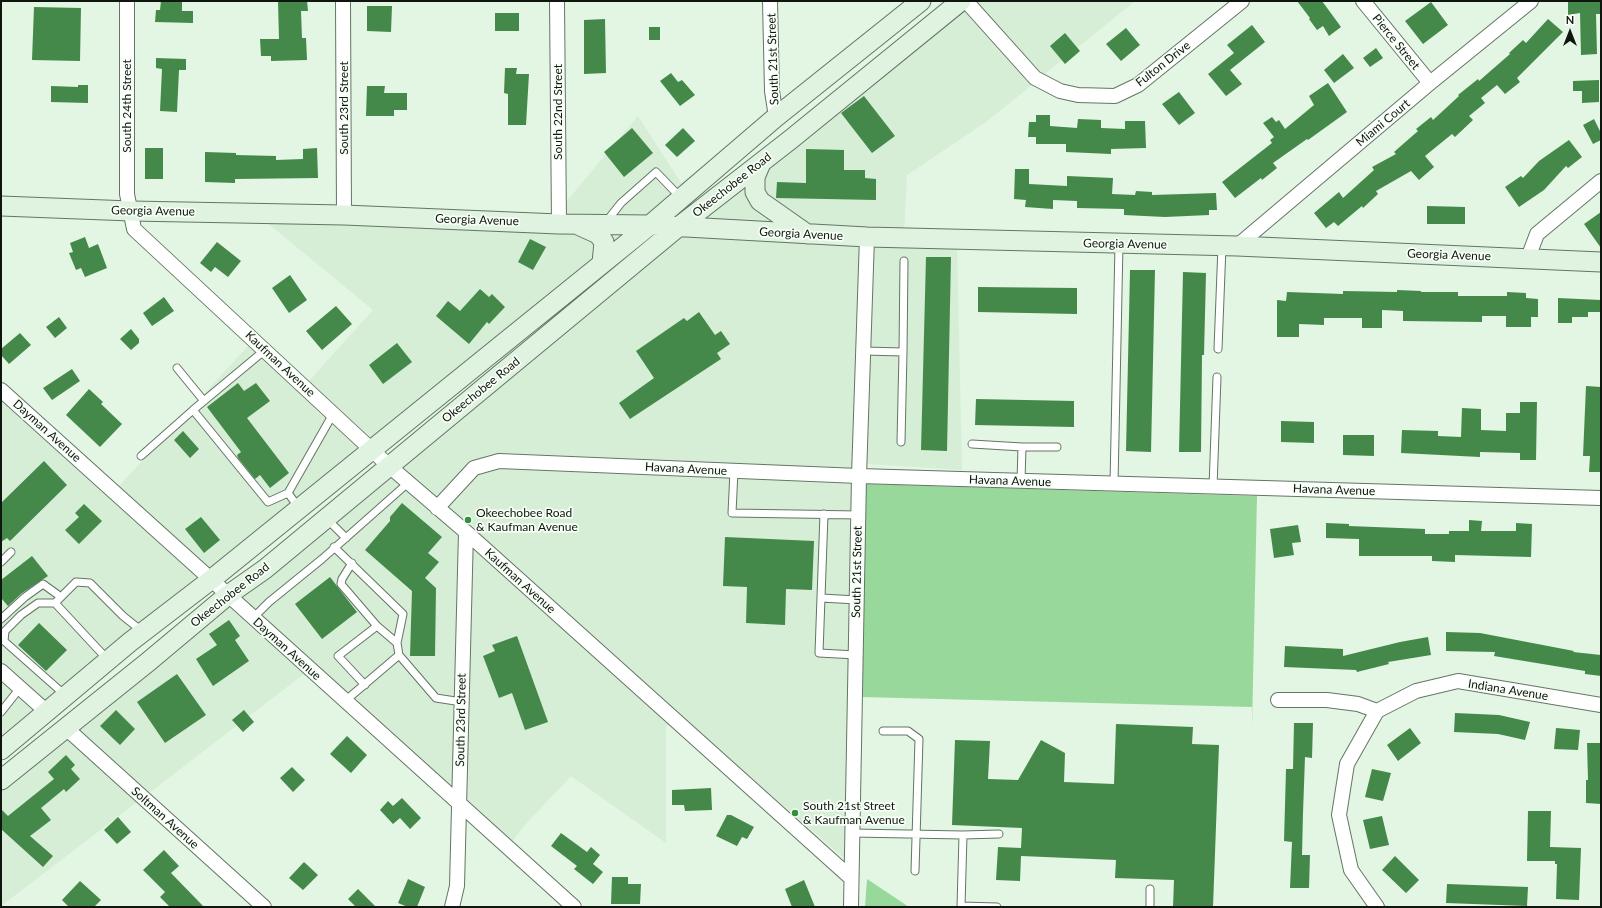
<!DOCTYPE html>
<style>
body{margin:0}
#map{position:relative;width:1602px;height:908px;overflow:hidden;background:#e3f5e3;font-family:Lato,sans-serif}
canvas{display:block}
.frame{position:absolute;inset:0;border:2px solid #0f150f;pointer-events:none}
.north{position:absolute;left:1550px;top:12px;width:40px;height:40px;-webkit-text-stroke:3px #f7fff7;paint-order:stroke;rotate:0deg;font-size:11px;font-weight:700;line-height:16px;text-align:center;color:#0f150f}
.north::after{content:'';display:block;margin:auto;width:14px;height:18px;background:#0f150f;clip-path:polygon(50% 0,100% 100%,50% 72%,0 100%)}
</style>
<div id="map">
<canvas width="1602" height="908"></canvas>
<div class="frame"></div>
<div class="north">N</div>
</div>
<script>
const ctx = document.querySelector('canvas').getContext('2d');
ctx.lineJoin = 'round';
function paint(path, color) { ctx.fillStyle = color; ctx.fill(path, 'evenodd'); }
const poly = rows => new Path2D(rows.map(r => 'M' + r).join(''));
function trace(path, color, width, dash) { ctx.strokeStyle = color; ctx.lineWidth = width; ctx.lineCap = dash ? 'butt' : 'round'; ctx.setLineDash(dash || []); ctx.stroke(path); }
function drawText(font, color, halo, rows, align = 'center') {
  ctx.font = font + ' Lato,sans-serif'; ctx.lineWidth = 3.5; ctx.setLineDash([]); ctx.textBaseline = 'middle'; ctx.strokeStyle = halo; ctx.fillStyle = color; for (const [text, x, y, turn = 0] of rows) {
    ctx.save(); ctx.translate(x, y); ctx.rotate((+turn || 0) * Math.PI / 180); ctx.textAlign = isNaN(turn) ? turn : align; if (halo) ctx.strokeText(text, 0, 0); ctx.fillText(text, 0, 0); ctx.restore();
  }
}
paint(poly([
 [976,1,1135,1,1045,74,1039,72],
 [963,9,1032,85,986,122,907,175,904,231,698,221],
 [768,113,648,217,566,216,566,202,638,116,681,183],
 [265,221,629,233,372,439,309,381,373,310],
 [679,235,860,245,853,468,499,453,470,462,436,498,399,466],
 [874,245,957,247,962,470,867,464],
 [249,345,360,449,212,570,119,486],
 [1,400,200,579,47,702,1,661],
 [500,469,852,484,845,859,764,789,473,529,473,525,468,524,448,507,478,475],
 [387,475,459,536,453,788,239,595],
 [472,548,669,724,666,726,666,843,571,776,524,826,512,842,466,801],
 [227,605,304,674,149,793,77,728],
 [1,681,36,711,1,740],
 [66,738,137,802,1,906,1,789]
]), '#d5eed5');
paint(poly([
 [866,484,1257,496,1252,727,1252,707,862,697],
 [867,879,909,907,865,907]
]), '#98d89b');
paint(poly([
 [161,1,182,1,182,11,193,11,193,23,155,22,156,10,160,10],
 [299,1,307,1,308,11,301,11,302,38,306,38,307,60,271,61,271,56,261,56,260,39,279,39,278,2],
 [1297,1,1322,1,1341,27,1329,36,1323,26,1317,30,1309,19,1310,18],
 [1568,1,1601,1,1601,14,1596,14,1597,54,1581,55,1580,13,1568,15],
 [1431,2,1448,25,1423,44,1405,21],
 [367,6,392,6,391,32,367,31],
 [34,7,81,8,80,61,32,60],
 [495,13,519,13,519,31,495,31],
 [605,19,606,73,584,74,584,20],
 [1548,19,1563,32,1517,78,1520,82,1505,94,1497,85,1481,98,1485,103,1469,116,1473,120,1455,137,1452,134,1425,156,1434,167,1419,180,1411,171,1376,191,1378,194,1363,208,1362,206,1338,226,1334,222,1326,228,1314,213,1339,192,1343,198,1374,170,1372,167,1396,154,1394,152,1418,131,1416,129,1431,117,1433,120,1459,96,1458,95,1478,79,1479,81,1510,54,1509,53,1523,40,1526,43],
 [1252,25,1265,42,1230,70,1242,84,1226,96,1208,74,1234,53,1227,45],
 [649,27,660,27,660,40,649,40],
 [1126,28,1140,45,1121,61,1106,44],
 [1065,33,1080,51,1065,64,1050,46],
 [1376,48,1383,58,1370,67,1363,58],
 [1343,54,1354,68,1334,83,1324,70],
 [156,58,186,59,186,70,179,70,177,112,160,111,162,69,156,68],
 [505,68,517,68,516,74,529,74,526,125,508,125,508,94,504,93],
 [671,73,678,82,682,80,695,95,680,106,660,81],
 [1599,80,1599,102,1582,103,1582,91,1573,91,1573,81],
 [1328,83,1347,112,1308,140,1307,139,1273,163,1277,168,1262,180,1261,178,1235,198,1222,182,1272,143,1270,140,1274,137,1263,123,1272,117,1276,122,1279,120,1285,129,1314,105,1309,96],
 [78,85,88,85,88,103,51,102,51,86,78,87],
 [367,86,385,86,384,93,407,93,407,110,394,110,394,116,366,116],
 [1179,92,1195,113,1179,125,1162,104],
 [864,96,895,136,872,153,841,113],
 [1036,115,1050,115,1050,126,1077,128,1078,119,1101,120,1101,128,1125,129,1125,121,1145,121,1146,148,1111,149,1111,154,1066,152,1066,144,1036,144,1036,137,1028,137,1029,122,1036,122],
 [1594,119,1601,133,1601,140,1593,144,1583,125],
 [632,128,653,153,624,177,604,152],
 [683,128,695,141,677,157,665,145],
 [1569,140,1582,157,1568,168,1566,166,1544,190,1519,207,1505,187,1521,176,1523,178,1539,161],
 [145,148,163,148,163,179,145,179],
 [317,148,318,178,235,179,235,183,205,182,205,152,236,153,236,155,276,156,276,160,303,159,303,149],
 [806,149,844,150,844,170,865,170,865,178,876,179,876,200,776,198,777,182,806,183],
 [1015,169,1029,169,1029,184,1067,186,1067,176,1113,178,1112,194,1135,195,1136,191,1152,192,1152,195,1216,193,1217,210,1209,210,1209,215,1165,217,1124,215,1124,209,1077,208,1077,201,1053,200,1053,209,1025,207,1026,200,1014,199],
 [1427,206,1465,207,1465,224,1427,224],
 [1601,212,1601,248,1584,224],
 [85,237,89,248,98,244,107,268,85,277,81,268,76,270,69,253,73,252,70,243],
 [530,239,546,247,533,270,518,262],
 [217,242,241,261,228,277,215,267,211,272,200,263],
 [926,257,951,257,947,451,921,450],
 [1130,270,1155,270,1151,452,1126,451],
 [1183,272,1206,273,1204,355,1202,355,1201,452,1179,452],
 [290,275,307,300,289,313,272,288],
 [978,287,1077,288,1077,314,978,312],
 [480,289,489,297,492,294,505,307,489,324,487,322,469,344,436,316,448,301,460,311],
 [1397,290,1421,291,1421,292,1458,292,1458,296,1507,296,1507,292,1526,293,1526,298,1538,299,1538,317,1531,317,1531,327,1506,327,1506,316,1482,316,1482,322,1403,321,1403,311,1382,310,1382,328,1362,328,1362,318,1324,318,1324,325,1299,324,1299,337,1277,337,1277,300,1286,301,1287,292,1343,294,1343,291,1397,292],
 [164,297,174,311,152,326,143,313],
 [1558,298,1601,300,1601,312,1588,312,1588,317,1572,317,1572,323,1558,323],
 [336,306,352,324,322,350,306,331],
 [699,312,715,335,721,331,730,344,717,353,721,359,630,419,619,403,654,378,636,351,684,318,687,321],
 [59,317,67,328,55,338,46,327],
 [131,329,139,339,139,343,131,350,120,339],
 [20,333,31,345,9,364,1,355,1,349],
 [397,343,412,362,383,384,369,365],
 [72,369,80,381,52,400,43,388],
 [238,383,244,391,256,383,270,401,247,418,289,473,270,488,260,475,255,479,238,458,237,455,241,452,207,407],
 [1586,386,1601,387,1601,472,1589,472,1590,456,1583,456],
 [89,389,103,402,101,404,122,424,100,447,66,415],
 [976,399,1074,401,1074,427,975,425],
 [1520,402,1537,402,1536,460,1520,460,1520,453,1480,452,1480,457,1401,453,1402,430,1438,431,1438,436,1461,437,1462,408,1481,409,1481,430,1506,431,1506,413,1520,413],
 [1281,421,1314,422,1314,443,1281,442],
 [183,431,199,449,190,458,174,440],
 [1343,435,1374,435,1374,456,1343,455],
 [44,461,67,485,10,541,7,538,1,542,1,503],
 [402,503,442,537,428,553,439,562,425,578,436,588,435,656,410,656,412,591,365,550,390,521,390,517],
 [84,504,102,521,79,544,65,530,79,517,75,513],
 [201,517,220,540,204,553,185,529],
 [1469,520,1482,521,1481,531,1516,531,1516,523,1532,524,1531,557,1455,555,1455,562,1432,561,1432,556,1359,556,1359,539,1326,538,1326,523,1349,524,1349,526,1425,529,1425,534,1449,534,1449,531,1469,531],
 [1298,525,1301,542,1292,543,1294,555,1274,558,1270,529],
 [725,537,814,541,812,590,786,589,785,625,746,623,747,587,723,586],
 [32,556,48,576,22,593,8,606,1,598,1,580],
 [330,577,357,612,322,639,295,604],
 [229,620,240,636,235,640,249,661,213,686,196,659,217,645,209,634],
 [39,623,67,650,46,671,18,645],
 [1446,632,1480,633,1574,651,1573,652,1601,655,1601,676,1585,674,1585,671,1494,656,1495,652,1446,651],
 [517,636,548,722,525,730,512,693,499,698,483,656,495,651,492,645],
 [1428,637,1431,655,1388,662,1389,664,1357,672,1356,670,1284,667,1285,646,1343,649,1343,656,1400,642],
 [177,674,206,715,165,743,137,702],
 [116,710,135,729,120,745,100,726],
 [244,710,254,722,243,732,232,720],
 [1455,713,1499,715,1530,722,1525,740,1498,734,1454,732],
 [1294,723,1313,723,1312,758,1305,757,1303,813,1302,855,1310,855,1309,888,1290,888,1292,842,1284,841,1286,769,1293,769],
 [1116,724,1193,727,1192,744,1219,745,1213,907,1173,907,1174,880,1115,878,1116,860,1021,856,1020,881,996,880,998,847,1021,848,1022,828,952,825,955,740,990,741,988,779,1018,780,1041,740,1065,753,1064,782,1114,784],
 [1410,728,1421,743,1398,761,1387,745],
 [1556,728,1580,730,1578,750,1554,749],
 [347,736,367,755,351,773,330,754],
 [1587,743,1601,743,1601,804,1586,803,1586,780,1588,780],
 [66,755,75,765,71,769,80,779,66,792,64,789,41,808,51,820,30,836,53,856,43,867,1,829,1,809,8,816,54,779,48,772],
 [292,767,305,780,293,792,280,778],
 [1372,769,1391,773,1383,801,1365,797],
 [711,788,712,810,685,811,684,805,672,805,672,790],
 [402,798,421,818,410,829,400,818,393,824,380,810,388,801,393,806],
 [1528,811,1551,811,1550,847,1581,848,1579,900,1556,899,1557,864,1555,864,1555,861,1527,861],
 [727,815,731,815,754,827,747,839,742,837,737,846,716,836],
 [1382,816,1389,845,1370,849,1363,820],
 [118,817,131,832,117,844,104,830],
 [561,833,587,852,591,847,600,855,593,864,603,872,593,884,574,869,577,866,551,846],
 [164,850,179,866,171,873,204,907,170,907,160,897,165,892,143,870],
 [1395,856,1419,880,1406,893,1382,870],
 [304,862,318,875,303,890,289,878],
 [612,877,628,877,628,884,641,884,640,904,611,904],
 [408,879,425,887,417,907,408,907,398,903],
 [804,880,815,907,792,907,785,889],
 [80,881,101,900,94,907,69,907,62,900],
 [1447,884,1528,887,1527,906,1446,903],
 [358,889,376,907,356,907,348,899]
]), '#44894a');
const lane = poly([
 [606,222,621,203,656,172,681,198],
 [1218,349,1222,246],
 [265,350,193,410,268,502,288,493],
 [863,351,903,352,904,261],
 [177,368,204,401],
 [901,442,903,352],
 [972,444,1022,447],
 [141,456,193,410],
 [734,471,732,513,859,515],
 [1021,481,1022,447,1057,447],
 [1114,484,1119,244],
 [1213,487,1217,377],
 [299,508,288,493,333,414],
 [824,514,819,653,856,655],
 [327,519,346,538],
 [334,547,403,614,397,643,399,655,345,701],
 [1,562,11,552],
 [352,563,342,579,341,584,377,626],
 [821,598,857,600],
 [55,603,108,660],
 [253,618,269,602,322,559,408,483],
 [1,619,25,597,43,584,61,597],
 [399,655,436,698,462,702],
 [365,685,338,656,377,626,397,643],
 [65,695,4,641,5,631,21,615,38,603,55,603,76,582,90,583,123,616,143,632],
 [1,712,20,688],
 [883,731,908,731,919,739,915,871],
 [852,833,963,835,961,907],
 [963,835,999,834],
 [961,906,997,907],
 [1150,907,1150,889]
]);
const street = poly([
 [127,1,127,194,134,229,388,465,466,532,851,878],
 [343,1,344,215],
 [557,1,559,224],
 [770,1,772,91,776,117],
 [966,1,1035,78,1060,91,1078,95,1115,96,1138,85,1242,1],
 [1363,1,1430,83],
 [1237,246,1430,83,1531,1],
 [1528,258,1537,234,1601,181],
 [1,390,574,907],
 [437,508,474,468,499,461,859,476,1601,498],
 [1,671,47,712],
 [1278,700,1327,700,1358,704,1377,711],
 [66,728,264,907],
 [452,907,457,886,466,532],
 [851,907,859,476,867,237],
 [1377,907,1351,870,1339,815,1347,764,1377,711,1416,691,1458,681,1601,705]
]);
const secondary = poly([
 [761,163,755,177,755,192,760,201,807,234],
 [1,206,131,211,344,215,559,224,650,225,867,237,1237,246,1601,262],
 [578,225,598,234,604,242,602,263],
 [1,750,130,642,212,579,650,225,776,117,921,1],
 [1,780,148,662,228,595,265,569,677,228,790,140,961,1]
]);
trace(lane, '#647565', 9);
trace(street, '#647565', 16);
trace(secondary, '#647565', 21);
trace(lane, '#fff', 7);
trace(street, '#fff', 14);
trace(secondary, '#dff3e0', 19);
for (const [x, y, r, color] of [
 [468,520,4,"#358f40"],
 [795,813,4,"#358f40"]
]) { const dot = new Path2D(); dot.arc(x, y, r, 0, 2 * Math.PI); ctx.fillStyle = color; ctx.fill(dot); trace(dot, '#f7fff7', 1.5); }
drawText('12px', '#0f150f', '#f7fff7', [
 ["Pierce Street",1396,42,51],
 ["South 21st Street",773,59,-92],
 ["Fulton Drive",1163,64,-38],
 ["South 24th Street",127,106,-90],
 ["South 23rd Street",344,108,-90],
 ["South 22nd Street",558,112,-90],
 ["Miami Court",1383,123,-40],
 ["Okeechobee Road",732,185,-38],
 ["Georgia Avenue",153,211,1],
 ["Georgia Avenue",477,220,2],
 ["Georgia Avenue",801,234,3],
 ["Georgia Avenue",1125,244,1],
 ["Georgia Avenue",1449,255,2],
 ["Kaufman Avenue",280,364,43],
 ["Okeechobee Road",481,390,-39],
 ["Dayman Avenue",47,431,42],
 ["Havana Avenue",686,469,3],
 ["Havana Avenue",1010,481,2],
 ["Havana Avenue",1334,490,2],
 ["South 21st Street",857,572,-89],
 ["Kaufman Avenue",520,581,42],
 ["Okeechobee Road",230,595,-38],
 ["Dayman Avenue",287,649,42],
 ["Indiana Avenue",1508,690,9],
 ["South 23rd Street",461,720,-89],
 ["Soltman Avenue",165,818,42]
]);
drawText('12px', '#0f150f', '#f7fff7', [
 ["Okeechobee Road",476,513],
 ["& Kaufman Avenue",476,527],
 ["South 21st Street",803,806],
 ["& Kaufman Avenue",803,820]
], 'left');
</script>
